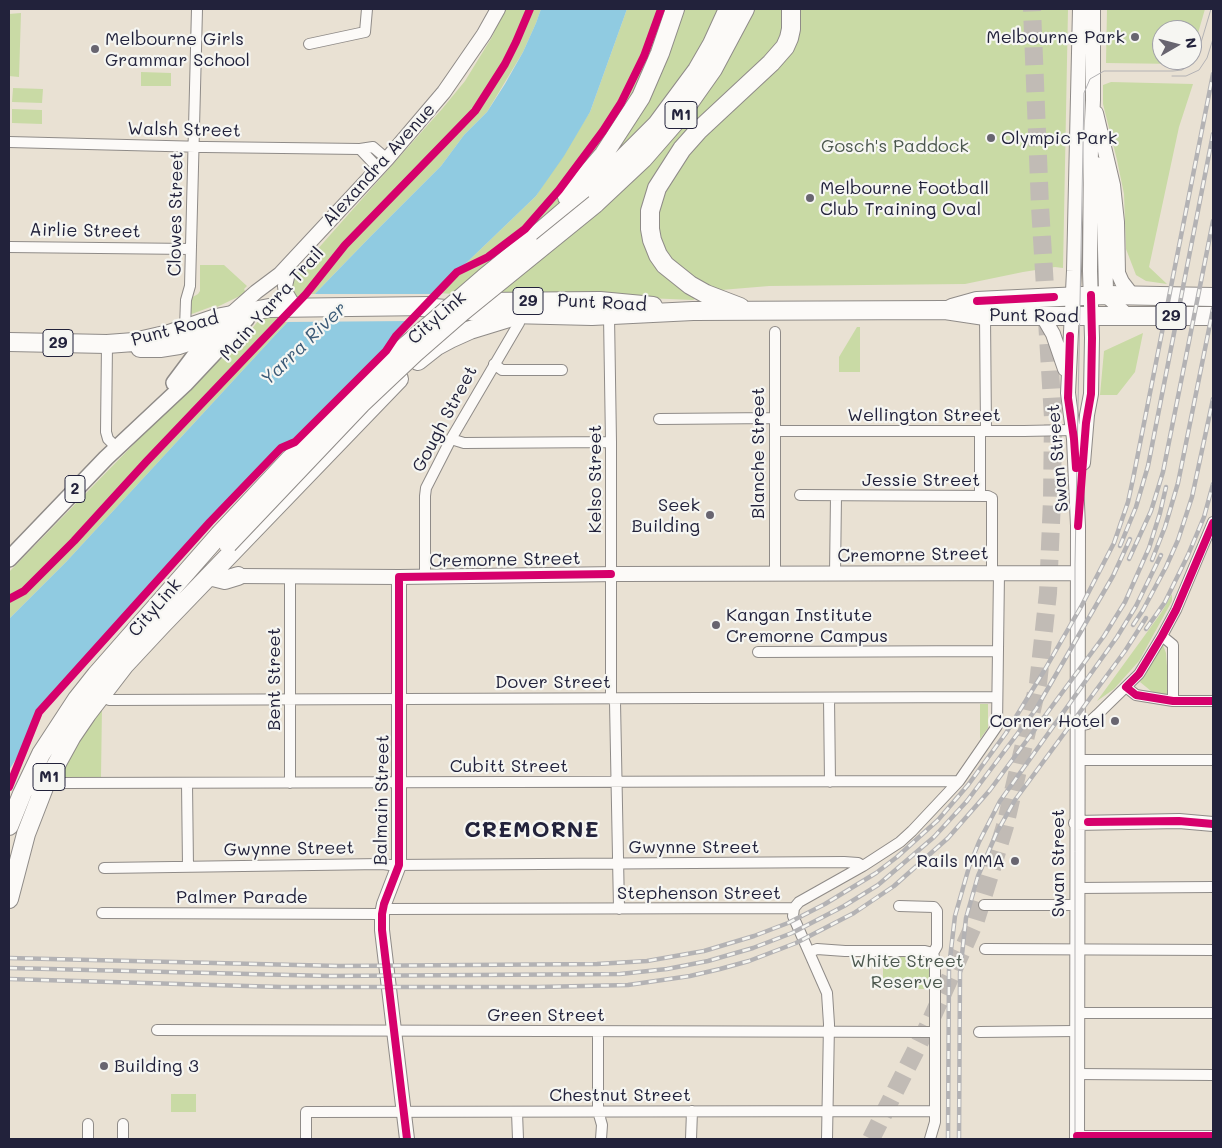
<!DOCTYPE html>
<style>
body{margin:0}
#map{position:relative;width:1222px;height:1148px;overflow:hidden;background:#e9e1d3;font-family:Mali,sans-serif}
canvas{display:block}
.frame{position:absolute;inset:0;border:10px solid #22223b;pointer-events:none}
.north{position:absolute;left:1152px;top:20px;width:50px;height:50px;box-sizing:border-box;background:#f6f6f2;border:1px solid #a1a1a9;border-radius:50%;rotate:82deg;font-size:14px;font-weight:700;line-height:20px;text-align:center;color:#22223b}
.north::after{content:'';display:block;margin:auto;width:18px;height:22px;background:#686570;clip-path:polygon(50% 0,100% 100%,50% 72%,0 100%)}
</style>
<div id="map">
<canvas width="1222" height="1148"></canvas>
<div class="frame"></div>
<div class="north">N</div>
</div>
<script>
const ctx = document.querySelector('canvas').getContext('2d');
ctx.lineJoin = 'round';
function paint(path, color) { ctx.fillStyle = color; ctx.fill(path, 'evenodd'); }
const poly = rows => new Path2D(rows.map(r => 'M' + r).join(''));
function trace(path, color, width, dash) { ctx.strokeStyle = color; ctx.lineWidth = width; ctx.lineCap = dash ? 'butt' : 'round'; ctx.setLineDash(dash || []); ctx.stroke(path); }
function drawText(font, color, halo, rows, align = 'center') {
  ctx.font = font + ' Mali,sans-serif'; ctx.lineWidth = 4.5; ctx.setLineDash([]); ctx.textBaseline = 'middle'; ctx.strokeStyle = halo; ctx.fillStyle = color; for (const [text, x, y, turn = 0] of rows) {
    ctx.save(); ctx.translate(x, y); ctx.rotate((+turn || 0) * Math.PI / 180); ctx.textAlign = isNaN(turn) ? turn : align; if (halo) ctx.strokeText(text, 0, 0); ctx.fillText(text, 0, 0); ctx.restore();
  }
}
paint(poly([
 [504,9,541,9,536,23,523,52,487,112,464,135,441,166,369,238,278,332,66,562,9,619,9,572,172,405,250,331,307,261,442,109,465,81,492,37],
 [627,9,1068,9,1063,268,1055,267,1023,272,965,284,769,286,709,291,693,300,599,296,498,296,435,293,536,196,590,112],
 [1107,9,1205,9,1192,54,1192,30,1162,30,1162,60,1184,60,1179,64,1106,63],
 [21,13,19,77,9,76,9,14],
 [141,72,171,73,171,86,141,86],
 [1111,82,1193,84,1179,127,1149,267,1167,284,1146,281,1136,275,1126,249,1124,194,1117,160,1103,104,1103,85],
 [13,88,43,89,42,103,12,102],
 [12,109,42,110,42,124,12,123],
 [200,265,224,265,247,286,244,289,246,293,217,307,216,305,189,315,191,298,198,294,200,291],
 [857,327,860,327,860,372,839,372,839,357],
 [1143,333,1135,372,1117,395,1100,395,1104,351],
 [1172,594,1172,601,1139,661,1114,689,1097,701,1161,613],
 [1163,645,1166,653,1169,693,1164,696,1151,691,1140,682],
 [980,704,988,704,988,728,980,739],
 [102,706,101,777,66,777,63,776,61,774,77,742,94,720,96,713],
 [883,953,931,953,931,989,883,989],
 [171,1094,196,1094,196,1112,171,1112]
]), '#c9daa5');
paint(poly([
 [541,9,627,9,590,112,564,156,536,196,435,293,395,334,384,349,294,438,38,709,25,745,9,770,9,619,66,562,278,332,369,238,441,166,464,135,487,112,505,84,523,52,536,23]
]), '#90cbe1');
paint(poly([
 [310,294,437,294,411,321,284,322],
 [392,343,386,351,296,439,212,528,211,527,316,417]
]), '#e9e1d3');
trace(poly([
 [871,1139,930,1022,976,920,1005,826,1038,684,1048,593,1052,500,1053,418,1040,206,1032,9]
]), '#c1bbb5', 18, [18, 9]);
const street = poly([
 [309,44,365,32,367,9],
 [9,142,205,147,360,149,373,147,387,159],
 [360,149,378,168],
 [9,247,191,249],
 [609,316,611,442,611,698,615,702,619,909],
 [985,316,986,431],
 [185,328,186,300,190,286,197,9],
 [107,344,106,432,108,439,117,448],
 [494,364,502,370,562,370],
 [659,419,775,418],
 [775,431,1024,431,1073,430],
 [980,431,980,496],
 [451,439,464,443,611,442],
 [800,495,988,496,992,498,992,573],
 [835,574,836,496],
 [290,575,290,783],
 [775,575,775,332],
 [425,576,425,496,426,488,451,439,519,323,521,315],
 [1162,636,1173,645,1173,701],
 [758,652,998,651],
 [1126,687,1136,695,1173,701,1213,701],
 [829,698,830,782],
 [109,700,997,697],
 [1077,726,1087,724,1097,715,1139,674,1162,636,1176,610,1213,522],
 [1077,760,1213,760],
 [60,783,959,781],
 [187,783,188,867],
 [104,868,382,864,390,865,844,862,858,863,863,866],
 [1077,888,1213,887],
 [984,905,1077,905],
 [899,906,934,907,937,911,937,946,933,953],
 [794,908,799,902,863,866,900,842,912,831,959,781,997,726,999,573],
 [794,908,793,916,827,993,829,1024,827,1139],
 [383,909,794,908],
 [102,913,382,914],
 [985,949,1213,950],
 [809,952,817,949,845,951,925,951,933,953],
 [1076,1013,1213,1013],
 [157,1030,935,1032],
 [598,1032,598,1111,602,1125,601,1139],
 [979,1032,1076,1031],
 [1077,1074,1213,1075],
 [517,1112,518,1139],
 [88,1124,88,1139],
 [1077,1136,1213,1136],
 [123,1139,123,1124],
 [306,1139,306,1112,935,1111],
 [691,1139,692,1111],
 [930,1139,935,1122,935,961,933,953]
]);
const secondary = poly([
 [1096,113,1113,185,1117,222,1118,273,1122,282,1132,295],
 [1096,164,1104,207,1106,291,1111,300,1128,316],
 [290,264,285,286,286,293,292,303,303,307],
 [230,315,256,292,280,274,387,159,444,92,484,34,498,9],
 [1042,315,1053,334,1065,369],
 [1083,463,1087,415,1091,394,1092,338,1090,271,1091,141,1093,100,1093,9],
 [238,576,399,577,618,574,1078,573],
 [399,577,399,865,384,904,382,914,382,930,407,1139],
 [1076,823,1179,821,1213,824],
 [1077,1139,1078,526,1074,439,1068,393,1074,271,1080,9]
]);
const primary = poly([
 [174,383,210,335],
 [9,559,106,458,185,384,247,318]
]);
const highway = poly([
 [567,197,604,154,641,97,660,53,675,9],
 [595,204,643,159,677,120,713,69,745,9],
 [528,242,605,176,657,124,697,70,712,44,728,9],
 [477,302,600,301,653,306],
 [421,307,509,314,592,316,693,311,945,310,985,316,1213,316],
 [740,307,706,294,690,285,665,265,658,255,652,240,650,229,650,211,657,188,682,149,698,131,771,63,785,47,789,38,791,29,791,9],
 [952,308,977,301,1059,297,1107,295,1213,297],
 [9,342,107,344,134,342,169,334,216,318,269,308,431,306],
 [140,348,160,348,179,345,210,335,244,319],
 [418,361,437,346,450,339,470,330,509,318],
 [209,576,225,580,238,576],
 [120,670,161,626,399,379],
 [9,826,22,794,41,754,77,699,96,675,219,535],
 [9,899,26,834,45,785,72,736,87,714,127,662]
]);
trace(street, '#8f8b88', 12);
trace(secondary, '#8f8b88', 16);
trace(primary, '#8f8b88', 18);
trace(highway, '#8f8b88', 20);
trace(street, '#fcfaf8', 10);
trace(secondary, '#fcfaf8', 14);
trace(primary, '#fcfaf8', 15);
trace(highway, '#fcfaf8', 18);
trace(poly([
 [1172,76,1186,76,1199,70,1207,58,1213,39],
 [1075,1139,1075,564,1084,93,1090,79,1104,71,1173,71,1182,70,1188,66,1197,56,1211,9]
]), '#b3b2b4', 1);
const rail = poly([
 [1120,546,1136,507,1148,466,1213,134],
 [1129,559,1151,511,1163,472,1213,221],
 [1152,560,1165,527,1178,483,1213,309],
 [1133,625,1143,610,1166,567,1178,540,1192,497,1213,399],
 [1146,629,1165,602,1188,555,1204,517,1213,484],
 [9,958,339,966,597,964,647,961,704,951,754,936,788,923,825,904,876,873,897,857,938,820,968,785,1006,733,1044,671,1082,605,1114,543,1128,502,1133,479,1213,74],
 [9,968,330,976,620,974,667,969,708,961,753,948,792,933,844,906,878,885,934,837,967,801,1036,709,1113,576,1130,539],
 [9,979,281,987,538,987,628,985,690,976,720,969,749,961,796,943,854,913,894,886,948,838,990,790,1104,636,1125,602,1149,548,1160,513,1166,487],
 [948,1139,949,967,955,916,969,867,979,842,1000,801,1117,637,1136,606,1161,555],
 [959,1139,960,973,966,918,978,876,997,832,1015,800,1125,651,1146,618]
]);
trace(rail, '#b3b2b4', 4.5);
trace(rail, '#f6f6f2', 2.5, [8]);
const highwayBridge = poly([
 [219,535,290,459,380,368,484,278,528,242],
 [228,544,361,404,415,353,462,312,595,204]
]);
trace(highwayBridge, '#8f8b88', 20, []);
trace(highwayBridge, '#fcfaf8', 18);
trace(poly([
 [977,301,1054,297],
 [1070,336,1068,398,1074,439,1076,468],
 [1213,523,1176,610,1162,636,1139,674,1126,687,1136,695,1173,701,1213,701],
 [1078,526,1086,423,1091,394,1092,338,1091,295],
 [9,599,24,591,74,541,146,462,306,294,345,245,475,111,505,64,516,42,530,9],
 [9,787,39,712,210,522,281,448,295,442,386,351,396,336,457,272,488,257,525,229,559,190,603,131,621,103,644,56,661,9],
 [1088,822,1179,821,1213,824],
 [1077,1136,1213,1136],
 [407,1139,382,930,382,914,384,904,399,865,399,577,611,574]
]), '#d6006c', 8);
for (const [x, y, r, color] of [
 [1135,37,5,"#686570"],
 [95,49,5,"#686570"],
 [991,138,5,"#686570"],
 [810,198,5,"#686570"],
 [710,515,5,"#686570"],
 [716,625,5,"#686570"],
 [1115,721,5,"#686570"],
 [1015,861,5,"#686570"],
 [104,1066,5,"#686570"]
]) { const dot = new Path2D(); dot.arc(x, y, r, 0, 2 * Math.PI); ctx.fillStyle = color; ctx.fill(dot); trace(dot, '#f6f6f2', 2); }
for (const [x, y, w] of [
 [681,115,32],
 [528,301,30],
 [1171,316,30],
 [58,343,30],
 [75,489,20],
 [49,777,32]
]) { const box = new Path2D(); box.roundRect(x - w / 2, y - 13.5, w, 27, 4); ctx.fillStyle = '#f6f6f2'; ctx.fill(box); trace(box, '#22223b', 1); }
drawText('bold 16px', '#22223b', null, [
 ["M1",681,115],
 ["29",528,301],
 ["29",1171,316],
 ["29",58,343],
 ["2",75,489],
 ["M1",49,777]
]);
drawText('18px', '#22223b', '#f6f6f2', [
 ["Melbourne Park",1125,37,"right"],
 ["Melbourne Girls",105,39],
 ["Grammar School",105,60],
 ["Olympic Park",1001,138],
 ["Melbourne Football",820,188],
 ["Club Training Oval",820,209],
 ["Seek",700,505,"right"],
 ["Building",700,526,"right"],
 ["Kangan Institute",726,615],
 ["Cremorne Campus",726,636],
 ["Corner Hotel",1105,721,"right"],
 ["Rails MMA",1005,861,"right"],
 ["Building 3",114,1066]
], 'left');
drawText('18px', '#22223b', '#f6f6f2', [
 ["Walsh Street",184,130,1],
 ["Alexandra Avenue",379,165,-48],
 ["Clowes Street",176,214,-89],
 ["Airlie Street",85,231,1],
 ["Punt Road",602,303,3],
 ["Main Yarra Trail",272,304,-48],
 ["Punt Road",1034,316,1],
 ["CityLink",437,318,-41],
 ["Punt Road",175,329,-15],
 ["Wellington Street",924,415],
 ["Gough Street",445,419,-62],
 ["Blanche Street",758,453,-90],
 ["Swan Street",1058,458,-95],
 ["Kelso Street",595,479,-90],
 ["Jessie Street",921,480],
 ["Cremorne Street",913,555,-1],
 ["Cremorne Street",505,560,-1],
 ["CityLink",155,608,-49],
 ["Bent Street",274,679,-90],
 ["Dover Street",553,682],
 ["Cubitt Street",509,766],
 ["Balmain Street",382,800,-89],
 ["Gwynne Street",694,847],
 ["Gwynne Street",289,849,-1],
 ["Swan Street",1058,863,-90],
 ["Stephenson Street",699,893],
 ["Palmer Parade",242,897],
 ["Green Street",546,1015],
 ["Chestnut Street",620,1095]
]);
drawText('18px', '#4c584f', '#f6f6f2', [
 ["Gosch's Paddock",895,146],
 ["White Street",907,961],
 ["Reserve",907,982]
]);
drawText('italic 19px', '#3b5a77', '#f6f6f2', [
 ["Yarra River",304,344,-44]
]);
ctx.letterSpacing = '1px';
drawText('bold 22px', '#22223b', '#f6f6f2', [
 ["CREMORNE",532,830]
]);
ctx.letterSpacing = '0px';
</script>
